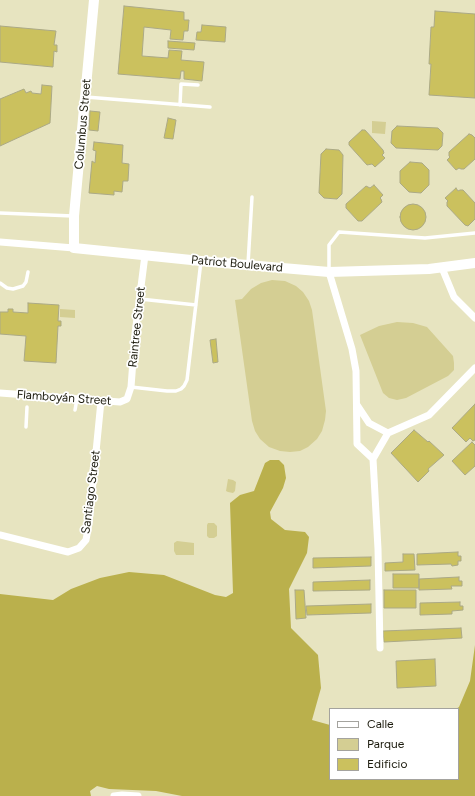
<!DOCTYPE html>
<meta charset="utf-8">
<style>
body{margin:0}
#map{position:relative;width:475px;height:796px;overflow:hidden;background:#e7e4c0;font-family:Figtree,sans-serif}
canvas{display:block}
.legend{position:absolute;left:329px;top:708px;width:130px;height:72px;box-sizing:border-box;background:#fff;border:1px solid #a4a39e;margin:0;padding:5px 7px;list-style:none;font-size:12px;color:#1b1a0c}
.legend li{display:flex;align-items:center;gap:8px;height:20px}
.legend b{width:20px;border:1px solid #a4a39e}
</style>
<div id="map">
<canvas width="475" height="796"></canvas>
<ul class="legend">
<li><b style="height:5px;background:#fff"></b>Calle</li>
<li><b style="height:11px;background:#d4ce93"></b>Parque</li>
<li><b style="height:11px;background:#cbc15e"></b>Edificio</li>
</ul>
</div>
<script>
const ctx = document.querySelector('canvas').getContext('2d');
ctx.lineJoin = 'round';
function paint(path, color) { ctx.fillStyle = color; ctx.fill(path, 'evenodd'); }
const poly = rows => new Path2D(rows.map(r => 'M' + r).join(''));
function trace(path, color, width, dash) { ctx.strokeStyle = color; ctx.lineWidth = width; ctx.lineCap = dash ? 'butt' : 'round'; ctx.setLineDash(dash || []); ctx.stroke(path); }
function drawText(font, color, halo, rows, align = 'center') {
  ctx.font = font + ' Figtree,sans-serif'; ctx.lineWidth = 3.5; ctx.setLineDash([]); ctx.textBaseline = 'middle'; ctx.strokeStyle = halo; ctx.fillStyle = color; for (const [text, x, y, turn = 0] of rows) {
    ctx.save(); ctx.translate(x, y); ctx.rotate((+turn || 0) * Math.PI / 180); ctx.textAlign = isNaN(turn) ? turn : align; if (halo) ctx.strokeText(text, 0, 0); ctx.fillText(text, 0, 0); ctx.restore();
  }
}
paint(poly([
 [372,121,386,122,385,134,372,133],
 [272,280,285,281,296,286,303,292,309,301,312,310,326,411,325,420,322,431,317,439,308,447,300,451,290,452,280,451,269,447,260,439,255,431,252,421,235,300,242,299,251,289,261,283],
 [60,309,75,310,75,318,60,317],
 [397,322,413,323,427,327,453,356,454,363,454,370,448,376,406,398,397,400,389,398,383,393,360,335,379,326],
 [228,479,233,480,236,482,235,491,233,493,228,492,226,491],
 [208,523,214,523,217,526,217,536,214,538,209,538,207,536,207,525],
 [177,541,194,543,194,555,176,555,174,551,174,543]
]), '#d4ce93');
paint(poly([
 [270,460,279,460,284,465,286,478,283,488,270,512,271,519,285,530,305,532,309,537,307,553,289,589,291,628,318,655,321,688,312,720,330,725,330,779,458,779,458,709,456,709,459,707,470,681,475,645,475,796,182,796,156,791,109,789,97,786,90,791,91,796,0,796,0,594,53,600,71,589,100,578,129,572,164,575,215,595,226,597,233,593,230,503,240,495,254,491,265,463]
]), '#bab04c');
const building = poly([
 [124,6,184,12,184,20,189,20,188,31,184,31,183,40,170,39,171,30,144,27,142,56,168,58,169,50,182,51,181,60,204,62,202,81,184,79,184,71,181,71,180,79,118,74,124,6],
 [435,11,475,14,475,98,429,95,431,64,429,64,431,27,434,27,435,11],
 [202,25,226,27,225,42,196,40,197,32,201,32,202,25],
 [0,26,56,31,54,45,57,45,57,52,54,51,53,67,0,62,0,26],
 [168,41,195,43,194,50,168,48,168,41],
 [42,85,52,86,50,123,0,146,0,99,24,89,26,93,31,91,32,93,41,94,42,85],
 [90,111,100,112,98,131,89,130,90,111],
 [168,118,176,120,173,139,164,138,168,118],
 [397,126,438,128,443,133,442,146,438,150,396,148,391,143,392,131,397,126],
 [362,130,365,130,383,150,384,153,382,155,385,158,375,167,372,164,367,165,349,145,349,142,362,130],
 [469,134,472,135,475,138,475,159,464,169,461,169,459,168,456,170,447,160,450,157,449,156,449,152,469,134],
 [94,142,123,145,122,163,129,164,128,181,123,181,122,192,114,191,114,195,89,193,92,161,95,163,96,151,93,150,94,142],
 [326,149,339,150,343,155,342,194,337,199,324,198,319,193,321,154,326,149],
 [410,162,422,163,429,170,429,185,421,193,409,192,400,183,400,171,410,162],
 [374,185,383,195,380,198,381,199,382,202,362,221,358,221,346,208,346,204,366,186,370,188,374,185],
 [456,188,458,191,460,190,463,190,475,203,475,219,468,226,465,225,447,206,447,202,448,201,445,198,456,188],
 '400 217a13 13 0 1 1 26 0a13 13 0 1 1-26 0Z',
 [28,303,59,305,58,321,61,321,61,326,58,326,56,363,24,361,26,336,0,334,0,312,8,312,8,309,13,309,13,312,28,313,28,303],
 [216,339,218,362,213,363,210,340,216,339],
 [475,404,475,440,473,441,470,438,466,442,452,428,475,404],
 [414,430,428,442,429,441,444,455,428,469,429,471,418,482,391,453,414,430],
 [472,442,475,445,475,466,465,475,452,461,472,442],
 [458,552,458,556,461,556,461,561,458,561,458,565,452,566,451,564,417,565,417,554,458,552],
 [403,554,414,554,415,570,385,571,385,563,403,562,403,554],
 [371,557,371,566,313,568,313,558,371,557],
 [393,574,419,574,419,588,393,588,393,574],
 [459,577,459,581,462,581,462,586,451,586,452,589,419,590,419,579,459,577],
 [370,580,370,590,313,591,313,582,370,580],
 [295,590,304,590,306,618,296,619,295,590],
 [384,590,416,590,416,608,384,608,384,590],
 [460,602,460,606,463,606,463,610,452,611,452,614,420,615,420,603,460,602],
 [371,604,371,613,307,615,306,606,371,604],
 [461,628,462,638,384,642,383,631,461,628],
 [435,659,436,686,397,688,396,661,435,659]
]);
paint(building, '#cbc15e');
trace(building, '#aba986', 1);
trace(poly([
 [86,97,210,107],
 [180,105,181,84,198,85],
 [0,213,73,216],
 [248,264,252,197],
 [329,270,329,245,339,232,425,238,475,233],
 [0,283,7,288,13,289,23,286,26,282,28,272],
 [140,299,196,305],
 [131,387,167,391,176,391,181,389,184,386,187,380,201,261],
 [75,410,77,399],
 [26,427,27,407]
]), '#fff', 3.5);
trace(poly([
 [0,242,74,248],
 [442,268,454,297,475,318],
 [329,272,352,349,356,371,357,444,373,459],
 [0,393,120,402,127,399,131,387,135,334,145,255],
 [357,405,369,423,388,433],
 [0,535,68,552,79,548,86,540,89,523,101,401],
 [380,648,378,549,373,459,388,433,429,415,475,368],
 [114,796,122,795,138,796]
]), '#fff', 7);
trace(poly([
 [94,0,74,216,74,248,201,261,329,272,429,269,475,263]
]), '#fff', 10);
drawText('12px', '#1b1a0c', '#fff', [
 ["Columbus Street",83,124,-85],
 ["Patriot Boulevard",237,264,5],
 ["Raintree Street",137,327,-84],
 ["Flamboyán Street",64,398,4],
 ["Santiago Street",91,492,-83]
]);
</script>
